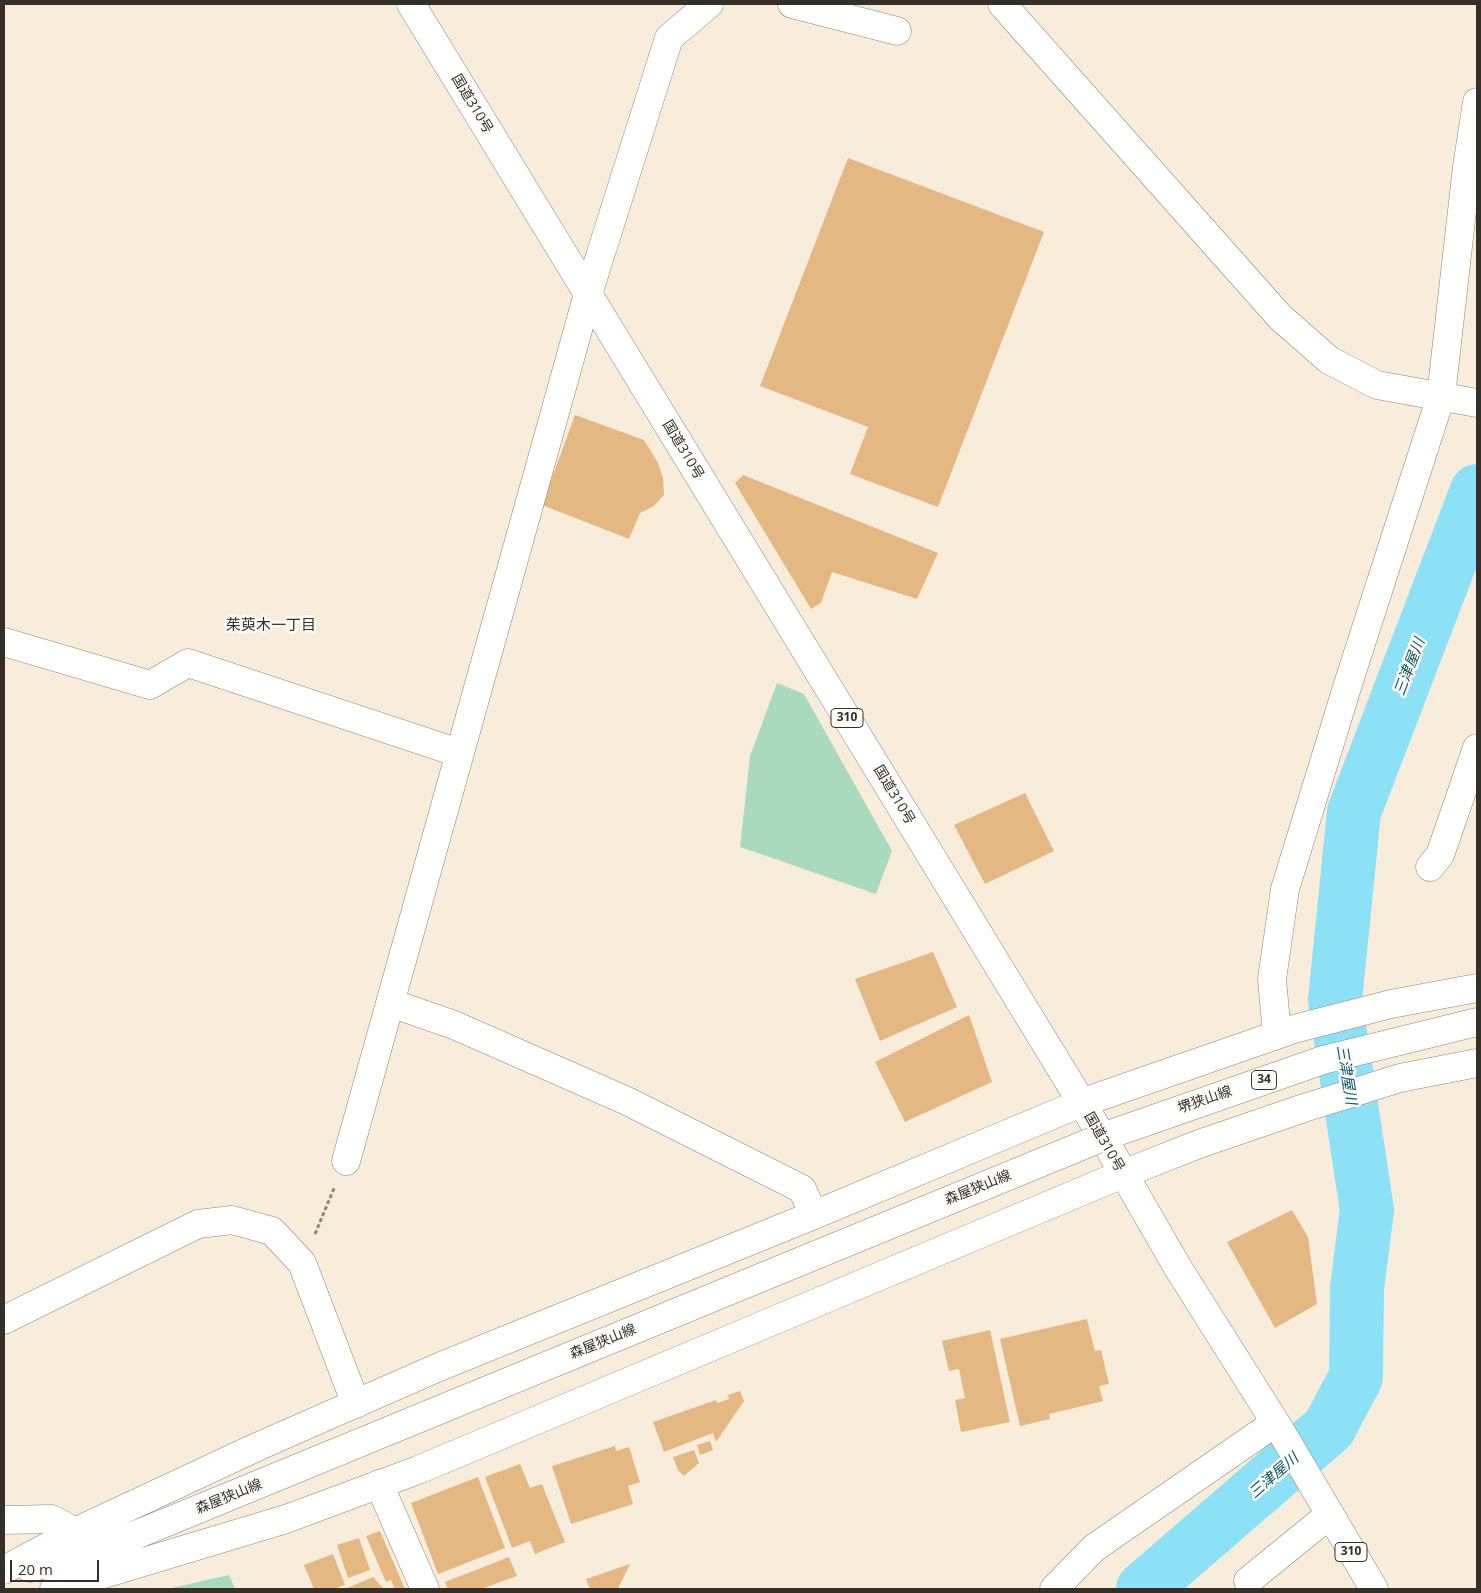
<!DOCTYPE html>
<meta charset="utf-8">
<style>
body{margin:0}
#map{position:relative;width:1481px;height:1593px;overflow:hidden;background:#f8eddb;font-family:"Open Sans",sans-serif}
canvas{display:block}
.frame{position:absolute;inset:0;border:5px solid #342f28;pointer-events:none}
.scale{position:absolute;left:10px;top:1560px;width:89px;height:22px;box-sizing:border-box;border:2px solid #342f28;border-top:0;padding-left:6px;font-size:15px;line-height:18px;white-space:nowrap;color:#342f28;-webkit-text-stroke:4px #fdfbf8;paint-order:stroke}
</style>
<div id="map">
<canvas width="1481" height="1593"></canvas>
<div class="frame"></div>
<div class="scale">20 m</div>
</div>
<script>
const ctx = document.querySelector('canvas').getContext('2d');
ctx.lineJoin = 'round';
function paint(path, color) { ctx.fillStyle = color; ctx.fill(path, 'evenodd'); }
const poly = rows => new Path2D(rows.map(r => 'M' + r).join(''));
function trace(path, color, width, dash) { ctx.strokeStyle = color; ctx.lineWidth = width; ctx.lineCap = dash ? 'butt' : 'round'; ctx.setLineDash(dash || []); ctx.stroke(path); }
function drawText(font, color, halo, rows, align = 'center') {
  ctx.font = font + ' "Open Sans","Noto Sans JP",sans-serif'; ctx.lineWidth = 5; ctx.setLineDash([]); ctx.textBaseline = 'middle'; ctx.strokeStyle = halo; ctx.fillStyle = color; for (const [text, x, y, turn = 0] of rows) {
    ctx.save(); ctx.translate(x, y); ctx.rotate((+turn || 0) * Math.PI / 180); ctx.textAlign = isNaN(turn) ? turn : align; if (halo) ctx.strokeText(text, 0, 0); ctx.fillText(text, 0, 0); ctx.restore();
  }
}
paint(poly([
 [777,683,804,694,892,851,876,894,740,847,750,756],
 [229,1575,235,1589,167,1589]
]), '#a9dabe');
trace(poly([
 [1143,1589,1329,1428,1356,1377,1357,1288,1367,1210,1335,1000,1354,812,1477,491]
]), '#8de1f6', 54);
paint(poly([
 [848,158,1044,232,938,507,850,474,868,427,760,386],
 [575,415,644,440,657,461,663,478,664,495,654,506,640,513,629,539,542,505],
 [743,475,938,553,917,599,832,572,821,603,811,609,735,483],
 [1025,793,1054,851,985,884,954,825],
 [933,952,957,1007,880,1041,855,979],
 [969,1015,992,1082,905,1122,875,1062],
 [1292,1210,1308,1237,1317,1304,1275,1328,1227,1242],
 [1087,1319,1095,1351,1101,1350,1109,1384,1099,1386,1103,1401,1049,1414,1050,1419,1020,1426,1000,1339],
 [990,1330,1010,1422,961,1432,955,1400,965,1398,959,1369,949,1371,942,1341],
 [740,1391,744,1401,716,1442,713,1433,664,1452,653,1422,716,1400,717,1403,729,1399,728,1395],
 [710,1441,713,1450,700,1455,697,1445],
 [615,1446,616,1451,629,1447,640,1482,628,1486,633,1504,571,1524,552,1466],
 [694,1450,699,1463,684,1476,678,1470,673,1457],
 [520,1464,530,1488,542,1484,565,1542,535,1554,530,1541,512,1548,485,1477],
 [478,1477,505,1548,438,1574,411,1503],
 [380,1531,405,1589,395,1589,391,1580,386,1582,366,1536],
 [359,1538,370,1570,348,1578,337,1545],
 [333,1554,345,1585,333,1589,314,1589,304,1565],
 [509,1557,517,1576,481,1589,448,1589,445,1582],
 [630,1564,618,1589,590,1589,586,1579],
 [373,1577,384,1589,345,1589]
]), '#e4b882');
const minor = poly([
 [792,4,897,31],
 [1002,4,1280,317,1329,360,1377,385,1477,403],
 [4,642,150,685,188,663,459,753],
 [1430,867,1440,855,1477,748],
 [391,1003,454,1025,627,1101,802,1189,814,1215],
 [1277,1034,1272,979,1285,889,1349,681,1441,396,1467,167,1477,102],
 [346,1161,588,294,669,38,709,4],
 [4,1320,198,1224,232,1220,272,1231,302,1263,356,1404],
 [379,1484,425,1589],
 [4,1520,52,1519,75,1532],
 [1248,1581,1329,1515],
 [1054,1589,1094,1548,1275,1423]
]);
const major = poly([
 [1108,1135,1323,1060,1477,1022],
 [30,1568,99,1550,782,1269],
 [4,1570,75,1532,259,1446,439,1367,814,1215,1081,1103,1294,1029,1391,1004,1477,988],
 [54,1589,286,1519,418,1470,1123,1174,1199,1144,1304,1108,1400,1078,1477,1063]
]);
const highway = poly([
 [411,4,1102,1136,1178,1268,1282,1433,1374,1589]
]);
trace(minor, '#8e8474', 29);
trace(major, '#8e8474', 29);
trace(highway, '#8e8474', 29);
trace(poly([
 [315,1234,335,1186]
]), '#8f877b', 3, [4, 2.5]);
trace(minor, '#fff', 28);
trace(major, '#fff', 28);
trace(highway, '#fff', 28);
const majorBridge = poly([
 [782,1269,1108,1135]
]);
trace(majorBridge, '#8e8474', 29, []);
trace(majorBridge, '#fff', 28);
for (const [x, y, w] of [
 [847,718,32],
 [1264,1080,25],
 [1351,1552,32]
]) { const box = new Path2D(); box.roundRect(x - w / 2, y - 9.5, w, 19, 4); ctx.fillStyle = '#fdfbf8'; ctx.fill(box); trace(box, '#342f28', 1); }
drawText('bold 12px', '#342f28', null, [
 ["310",847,718],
 ["34",1264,1080],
 ["310",1351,1552]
]);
drawText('14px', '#342f28', '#fdfbf8', [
 ["国道310号",472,104,59],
 ["国道310号",683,450,59],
 ["国道310号",894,795,59],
 ["堺狭山線",1205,1100,-19],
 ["国道310号",1104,1142,60],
 ["森屋狭山線",978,1188,-22],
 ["森屋狭山線",603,1342,-22],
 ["森屋狭山線",229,1497,-22]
]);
drawText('15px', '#342f28', '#fdfbf8', [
 ["茱萸木一丁目",271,626]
]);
drawText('italic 15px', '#0b5564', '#fdfbf8', [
 ["三津屋川",1410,667,-69],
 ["三津屋川",1346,1075,81],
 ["三津屋川",1274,1476,-41]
]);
</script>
